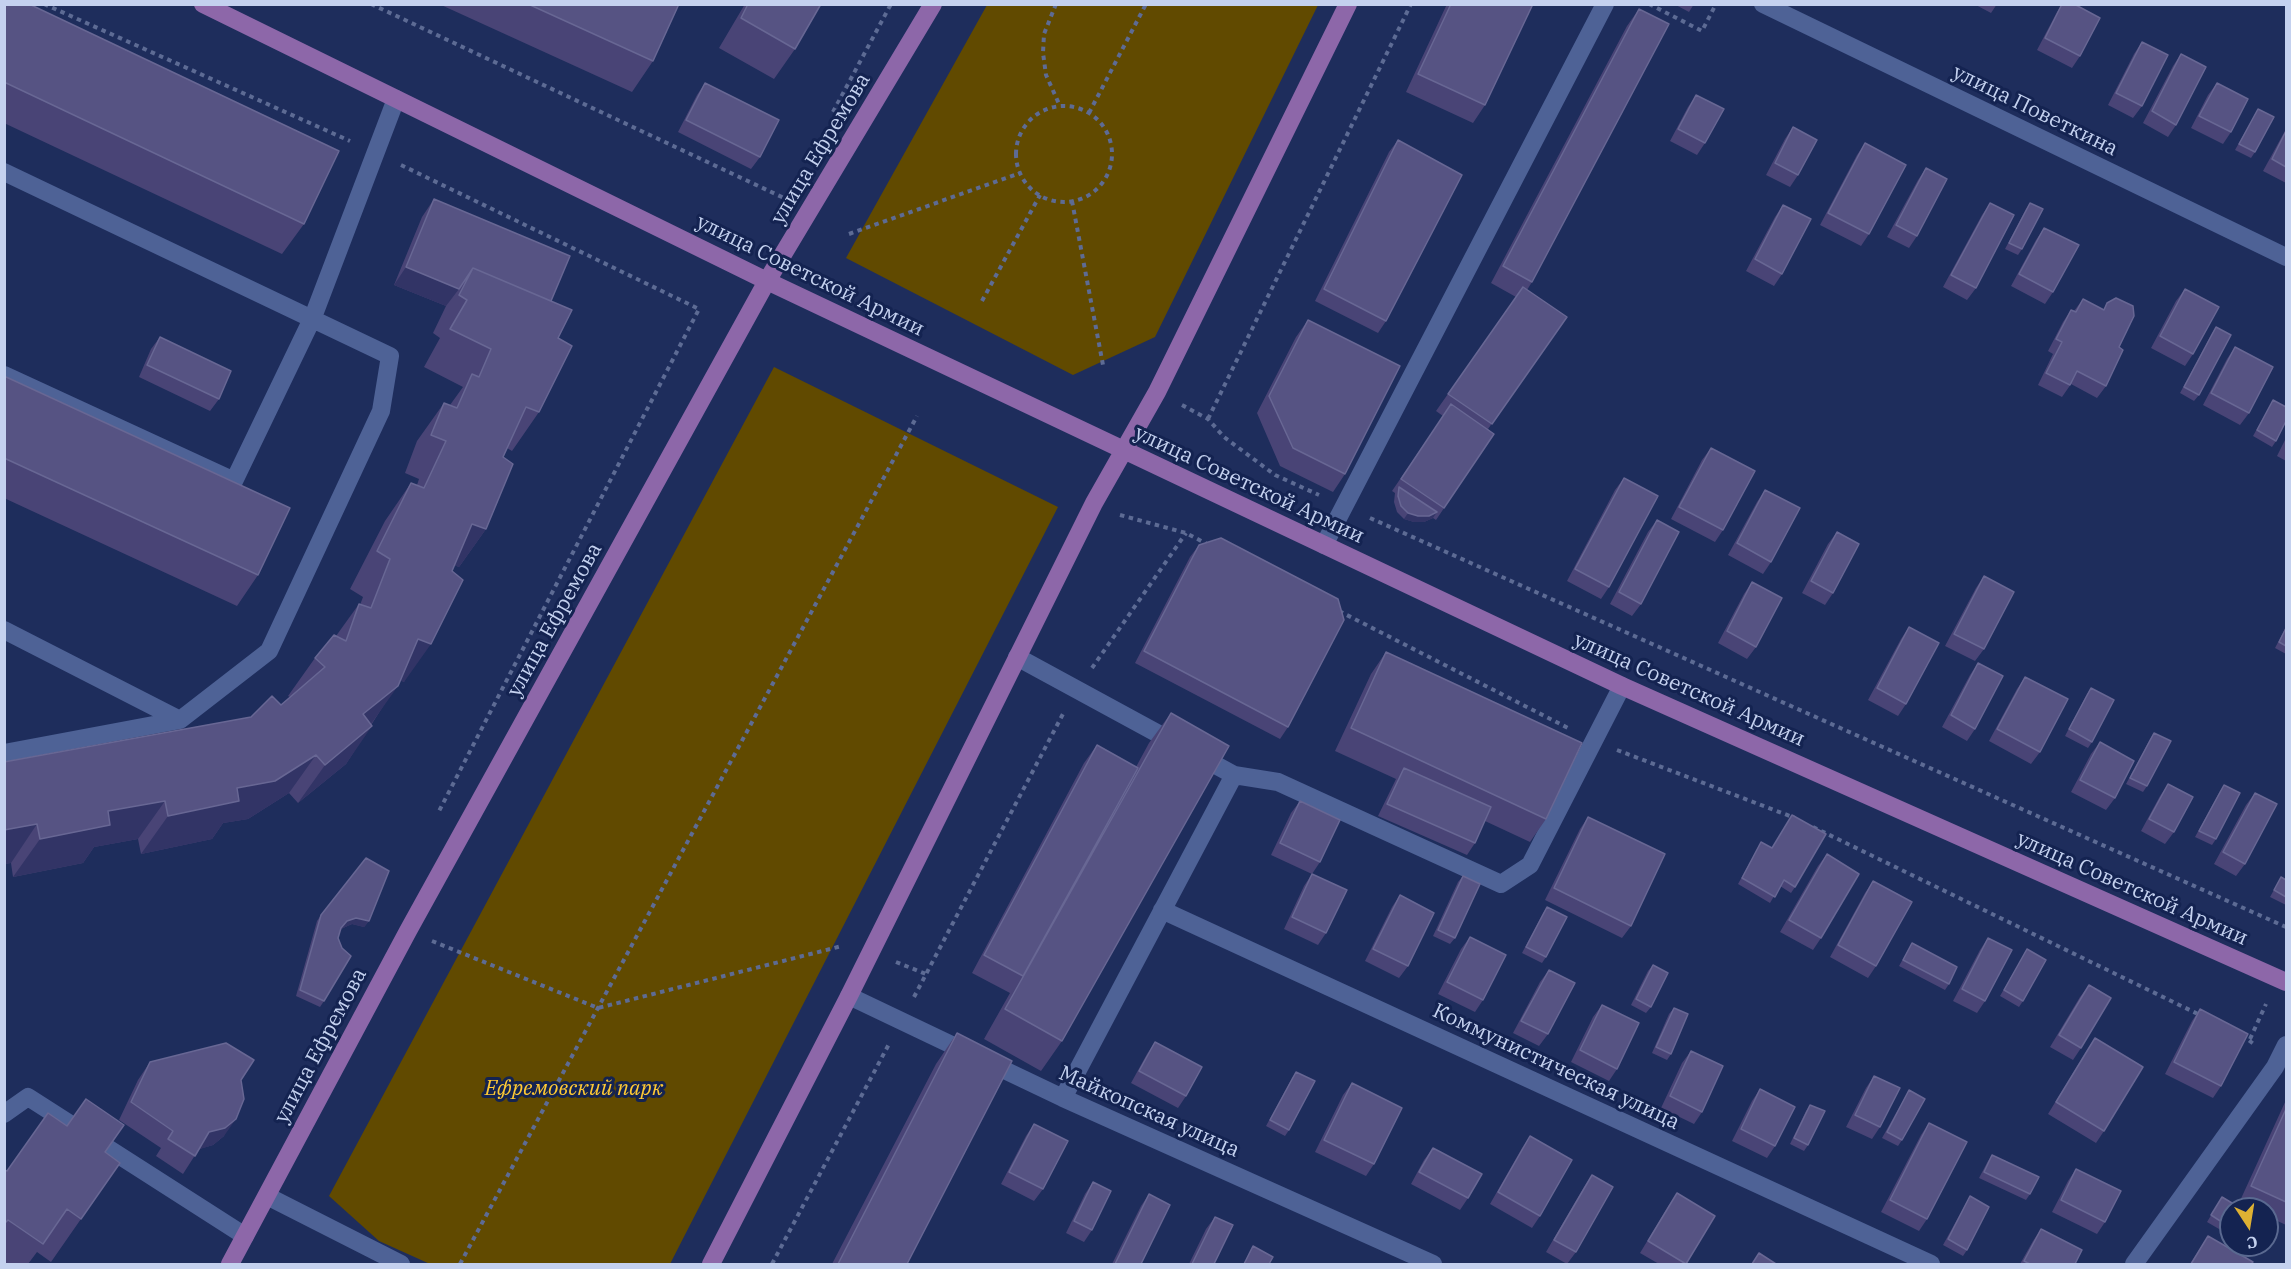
<!DOCTYPE html>
<meta charset="utf-8">
<style>
body{margin:0}
#map{position:relative;width:2291px;height:1269px;overflow:hidden;background:#1e2d5c;font-family:"IBM Plex Serif",serif}
canvas{display:block}
.frame{position:absolute;inset:0;border:6px solid #c4d1ef;pointer-events:none}
.north{position:absolute;left:2219px;top:1197px;width:60px;height:60px;box-sizing:border-box;background:#142351;border:2px solid #5a6990;border-radius:50%;rotate:168deg;font-size:16px;font-weight:700;line-height:24px;text-align:center;color:#c4d1ef}
.north::after{content:'';display:block;margin:auto;width:21px;height:27px;background:#deb133;clip-path:polygon(50% 0,100% 100%,50% 72%,0 100%)}
</style>
<div id="map">
<canvas width="2291" height="1269"></canvas>
<div class="frame"></div>
<div class="north">С</div>
</div>
<script>
const ctx = document.querySelector('canvas').getContext('2d');
ctx.lineJoin = 'round';
function paint(path, color) { ctx.fillStyle = color; ctx.fill(path, 'evenodd'); }
const poly = rows => new Path2D(rows.map(r => 'M' + r).join(''));
function trace(path, color, width, dash) { ctx.strokeStyle = color; ctx.lineWidth = width; ctx.lineCap = dash ? 'butt' : 'round'; ctx.setLineDash(dash || []); ctx.stroke(path); }
function drawText(font, color, halo, rows, align = 'center') {
  ctx.font = font + ' "IBM Plex Serif",serif'; ctx.lineWidth = 6; ctx.setLineDash([]); ctx.textBaseline = 'middle'; ctx.strokeStyle = halo; ctx.fillStyle = color; for (const [text, x, y, turn = 0] of rows) {
    ctx.save(); ctx.translate(x, y); ctx.rotate((+turn || 0) * Math.PI / 180); ctx.textAlign = isNaN(turn) ? turn : align; if (halo) ctx.strokeText(text, 0, 0); ctx.fillText(text, 0, 0); ctx.restore();
  }
}
paint(poly([
 [987,5,1318,5,1155,337,1073,375,846,258],
 [774,367,1058,507,670,1264,430,1264,379,1241,329,1196]
]), '#614a00');
trace(poly([
 [44,4,350,141],
 [371,4,784,198],
 [1056,4,1044,34,1043,53,1046,75,1060,106],
 [1649,4,1702,31,1716,4],
 '1016 154a48 48 0 1 1 96 0a48 48 0 1 1-96 0Z',
 [833,112,891,4],
 [1089,113,1146,4],
 [401,165,699,309,438,813],
 [1072,201,1103,365],
 [849,234,1020,173],
 [982,301,1040,195],
 [1182,405,1208,419,1224,437,1275,475,1319,495],
 [1208,419,1411,4],
 [1120,515,1186,533,1209,545],
 [1370,518,2286,927],
 [1339,611,1570,729],
 [1092,668,1186,533],
 [1617,750,1795,818],
 [1813,827,2200,1015],
 [432,941,598,1008,842,946],
 [896,962,926,974],
 [914,997,1064,712],
 [2242,1035,2255,1045],
 [2250,1039,2266,1004],
 [460,1264,917,416],
 [772,1264,889,1044]
]), '#5d6b94', 4, [4.5, 4.5]);
trace(poly([
 [1763,4,2286,257],
 [4,172,390,356,381,411,269,651,180,720,4,753],
 [4,375,234,481,313,317,396,99],
 [1324,545,1605,4],
 [4,630,180,720],
 [1017,657,1234,775,1278,782,1501,884,1530,865,1622,686],
 [1162,910,1931,1264],
 [849,996,1063,1098,1433,1264],
 [1063,1098,1234,775],
 [4,1114,28,1097,245,1236],
 [267,1196,401,1264],
 [2134,1264,2275,1067,2286,1045]
]), '#4e6296', 18);
trace(poly([
 [203,4,767,281,1622,686,2286,982],
 [230,1264,408,931,767,281,933,4],
 [711,1264,849,996,1094,503,1157,392,1348,4]
]), '#8d67a9', 18);
paint(poly([
 [4,4,304,224,282,254,4,123],
 [439,4,679,4,653,61,632,92],
 [745,4,821,4,795,49,774,79,719,48],
 [1447,4,1533,4,1485,105,1473,123,1406,92],
 [1674,4,1694,4,1689,12],
 [1974,4,1997,4,1991,13],
 [2062,4,2074,4,2080,56,2072,68,2037,50,2057,12],
 [1639,9,1532,282,1527,290,1567,317,1488,429,1494,434,1436,520,1433,518,1424,522,1414,522,1404,519,1397,512,1394,502,1395,493,1392,491,1443,416,1436,411,1516,297,1491,283,1627,26],
 [2142,42,2142,106,2133,118,2108,105,2134,54],
 [2181,54,2176,125,2168,137,2143,123,2173,66],
 [705,83,760,157,751,169,678,132,697,95],
 [2217,83,2231,132,2223,144,2191,128,2208,95],
 [1696,95,1705,143,1697,155,1670,141,1688,107],
 [2258,109,2255,152,2251,158,2235,150],
 [1793,127,1798,175,1790,187,1766,175,1785,139],
 [2286,129,2286,183,2263,171],
 [1398,140,1386,321,1378,333,1315,301,1389,152],
 [1865,143,1869,234,1861,246,1820,225,1857,155],
 [1926,168,1917,236,1909,248,1887,237,1918,180],
 [434,199,551,301,558,338,539,412,512,451,507,448,503,457,486,529,459,567,454,565,404,682,400,680,346,764,298,803,289,793,248,819,223,823,212,839,141,854,138,839,94,847,83,863,13,877,11,863,4,864,4,762,251,717,281,705,290,697,288,696,315,658,336,636,359,604,360,605,363,597,350,589,385,521,411,483,417,485,419,479,405,473,417,441,444,403,450,405,463,387,424,367,440,338,433,333,446,306,394,285,422,217],
 [1990,203,1976,288,1967,300,1943,287,1982,215],
 [2030,203,2022,249,2018,255,2005,249,2026,209],
 [1783,205,1782,274,1774,286,1746,271,1775,217],
 [2044,228,2053,292,2045,304,2011,286,2036,240],
 [2185,289,2193,354,2185,366,2151,348,2176,301],
 [2083,299,2103,310,2107,303,2119,347,2106,386,2097,398,2071,384,2062,397,2038,385,2053,354,2048,351,2063,322,2071,310,2074,311],
 [1308,320,1345,474,1333,492,1280,466,1257,413,1296,337],
 [2216,327,2199,395,2194,401,2180,393,2212,333],
 [160,337,219,399,210,411,139,377,151,349],
 [2235,347,2249,413,2240,425,2203,405,2227,359],
 [4,376,258,575,237,606,4,498],
 [2273,400,2276,441,2272,447,2253,436],
 [2286,438,2286,461,2277,456],
 [1711,448,1723,530,1715,542,1671,519,1702,460],
 [1624,478,1609,587,1601,599,1567,581,1615,490],
 [1765,490,1771,562,1763,574,1728,555,1757,502],
 [1657,520,1641,604,1632,616,1610,604,1648,532],
 [1837,532,1833,593,1825,605,1802,593,1828,544],
 [1199,545,1288,727,1280,739,1135,663,1190,557],
 [1984,576,1984,649,1975,661,1945,646,1976,588],
 [1752,582,1756,647,1747,659,1718,643,1744,594],
 [1909,627,1906,704,1898,716,1868,700,1901,639],
 [2286,627,2286,654,2275,648],
 [1386,652,1546,819,1530,842,1485,821,1475,843,1467,855,1378,816,1396,779,1335,751,1371,674],
 [1978,663,1975,729,1967,741,1942,727,1970,675],
 [2025,677,2040,752,2031,764,1989,741,2017,689],
 [2091,688,2092,742,2088,748,2065,736,2087,694],
 [1171,713,1062,1041,1041,1071,984,1039,1010,993,972,973,1084,763,1097,745,1136,767,1149,743],
 [2154,733,2147,786,2143,792,2126,784,2150,739],
 [2100,742,2115,798,2106,810,2071,792,2091,754],
 [2168,784,2174,832,2165,844,2141,831,2160,796],
 [2224,785,2216,839,2212,845,2195,837,2220,791],
 [2255,793,2245,864,2236,876,2214,864,2246,805],
 [1300,801,1320,862,1312,874,1271,855,1291,813],
 [1792,815,1795,887,1791,893,1780,886,1770,903,1738,884,1761,842,1772,848],
 [1588,817,1631,926,1622,938,1545,900,1580,829],
 [1827,854,1821,938,1813,950,1780,932,1818,866],
 [1312,874,1326,933,1318,945,1284,929,1304,886],
 [1463,876,1455,938,1450,944,1433,936,1458,882],
 [2281,877,2286,880,2286,905,2270,897],
 [1873,881,1876,966,1868,978,1830,957,1865,893],
 [1400,895,1408,966,1399,978,1365,961,1392,907],
 [1547,907,1546,957,1542,963,1522,953,1543,913],
 [321,915,369,921,364,927,352,924,343,928,340,930,324,1001,320,1007,296,996,317,921],
 [1470,937,1483,1000,1475,1012,1438,994,1461,949],
 [1988,938,1985,1001,1977,1013,1953,1001,1980,950],
 [1912,943,1949,984,1945,990,1899,966],
 [2027,949,2023,1001,2019,1007,2000,996],
 [1653,965,1651,1007,1646,1013,1631,1005,1648,971],
 [1549,970,1548,1034,1539,1046,1513,1033,1540,982],
 [2089,985,2081,1048,2073,1060,2050,1047,2080,997],
 [1602,1005,1617,1069,1609,1081,1571,1062,1593,1017],
 [1674,1008,1671,1054,1667,1060,1652,1053,1669,1014],
 [2200,1009,2221,1086,2213,1098,2165,1074,2192,1021],
 [957,1033,907,1264,832,1264,936,1064],
 [2095,1038,2104,1131,2096,1143,2048,1114,2087,1050],
 [1155,1042,1186,1096,1178,1108,1131,1083,1147,1054],
 [1691,1051,1702,1112,1694,1124,1661,1108,1682,1063],
 [150,1062,241,1080,224,1136,213,1145,199,1149,183,1174,156,1156,161,1148,119,1120,138,1080],
 [1296,1072,1289,1130,1285,1136,1266,1126,1292,1078],
 [1874,1076,1880,1127,1872,1139,1846,1127,1866,1088],
 [1352,1083,1374,1164,1366,1176,1315,1152,1343,1095],
 [1760,1089,1775,1146,1767,1158,1732,1141,1752,1101],
 [1909,1090,1902,1140,1898,1146,1882,1138],
 [2286,1100,2286,1225,2267,1216,2267,1209,2252,1209,2239,1203],
 [1810,1105,1808,1145,1804,1151,1790,1144,1806,1111],
 [1929,1123,1927,1219,1919,1231,1881,1212,1921,1135],
 [1034,1124,1043,1189,1034,1201,1001,1184,1026,1136],
 [1530,1136,1540,1216,1532,1228,1490,1204,1522,1148],
 [1433,1148,1468,1198,1460,1210,1411,1184,1424,1160],
 [105,1152,120,1163,51,1262,37,1252,28,1264,4,1264,4,1170,7,1171],
 [1992,1155,2030,1194,2026,1200,1979,1178,1988,1161],
 [2076,1169,2105,1222,2097,1234,2052,1212,2068,1181],
 [1592,1175,1576,1252,1567,1264,1546,1252,1584,1187],
 [1093,1182,1092,1230,1084,1242,1066,1233,1085,1194],
 [1677,1193,1715,1216,1686,1264,1659,1264,1640,1253,1669,1205],
 [1149,1194,1141,1264,1112,1264,1141,1206],
 [1970,1196,1967,1250,1963,1256,1943,1245,1966,1203],
 [2222,1197,2231,1209,2231,1236,2207,1222],
 [1215,1217,1214,1264,1189,1264,1206,1229],
 [2041,1229,2075,1264,2020,1264,2033,1241],
 [2208,1236,2251,1264,2190,1264]
]), '#494476');
paint(poly([
 [406,267,459,289,446,306,394,285],
 [1437,512,1433,518,1424,522,1414,522,1404,519,1408,513],
 [472,524,486,529,459,567,445,562],
 [418,639,431,644,404,682,391,677],
 [398,686,371,724,337,752,363,714],
 [372,726,346,764,298,803,325,765],
 [316,755,289,793,248,819,223,823,212,839,141,854,168,816],
 [165,801,138,839,94,847,83,863,13,877,40,839,108,811],
 [37,824,11,863,4,864,4,830],
 [356,918,369,921,364,927,352,924,343,928,336,934,347,921],
 [236,1119,224,1136,213,1145,197,1150,209,1132]
]), '#323466');
const building = poly([
 [4,4,29,4,339,151,304,224,4,82,4,4],
 [528,4,679,4,653,61,528,4],
 [748,4,821,4,795,49,741,18,748,4],
 [1451,4,1533,4,1485,105,1418,74,1451,4],
 [2062,4,2074,4,2100,18,2080,56,2045,38,2062,4],
 [1639,9,1669,24,1532,282,1503,266,1639,9],
 [2142,42,2168,55,2142,106,2116,93,2142,42],
 [2181,54,2206,67,2176,125,2152,111,2181,54],
 [705,83,779,120,760,157,686,120,705,83],
 [2217,83,2248,99,2231,132,2199,116,2217,83],
 [1696,95,1724,109,1705,143,1678,129,1696,95],
 [2258,109,2274,117,2255,152,2239,144,2258,109],
 [1793,127,1817,140,1798,175,1775,163,1793,127],
 [2286,131,2286,167,2272,159,2286,131],
 [1398,140,1462,175,1386,321,1324,289,1398,140],
 [1865,143,1906,165,1869,234,1828,213,1865,143],
 [1926,168,1947,179,1917,236,1896,225,1926,168],
 [434,199,570,256,551,301,473,268,459,289,406,267,434,199],
 [1990,203,2014,215,1976,288,1951,275,1990,203],
 [2030,203,2043,209,2022,249,2009,243,2030,203],
 [1783,205,1811,219,1782,274,1755,259,1783,205],
 [2044,228,2079,245,2053,292,2019,274,2044,228],
 [473,268,572,310,558,338,572,346,539,412,526,407,503,457,513,464,486,529,472,524,452,571,463,580,431,644,418,639,398,686,363,714,372,726,325,765,316,755,275,781,237,788,239,801,168,816,165,801,108,811,110,825,40,839,37,824,4,830,4,762,251,717,272,696,281,705,325,667,315,658,334,635,346,641,359,604,371,608,390,559,377,551,411,483,424,488,446,441,431,435,444,403,457,408,472,374,479,377,491,349,450,329,467,300,459,295,473,268],
 [1523,287,1567,317,1492,424,1448,394,1523,287],
 [2185,289,2219,307,2193,354,2160,336,2185,289],
 [2116,298,2133,306,2134,316,2119,347,2123,350,2106,386,2077,371,2070,385,2046,373,2062,342,2056,339,2071,310,2076,312,2083,299,2104,310,2107,303,2116,298],
 [1308,320,1400,366,1345,474,1293,448,1269,396,1308,320],
 [2216,327,2231,335,2199,395,2184,387,2216,327],
 [160,337,231,371,219,399,147,365,160,337],
 [2235,347,2273,367,2249,413,2211,393,2235,347],
 [4,376,290,508,258,575,4,458,4,376],
 [2273,400,2286,407,2286,421,2276,441,2257,430,2273,400],
 [1451,404,1494,434,1444,508,1401,479,1451,404],
 [1711,448,1755,471,1723,530,1679,507,1711,448],
 [1624,478,1658,496,1609,587,1575,569,1624,478],
 [1399,487,1437,512,1429,516,1418,516,1408,513,1401,506,1398,496,1399,487],
 [1765,490,1800,508,1771,562,1737,543,1765,490],
 [1657,520,1679,532,1641,604,1619,592,1657,520],
 [1837,532,1859,544,1833,593,1811,581,1837,532],
 [1221,538,1338,599,1344,620,1288,727,1144,651,1199,545,1221,538],
 [1984,576,2014,592,1984,649,1954,634,1984,576],
 [1752,582,1782,598,1756,647,1727,631,1752,582],
 [1909,627,1939,643,1906,704,1877,688,1909,627],
 [2286,628,2286,646,2279,642,2286,628],
 [1386,652,1582,743,1546,819,1351,728,1386,652],
 [1978,663,2003,676,1975,729,1951,715,1978,663],
 [2025,677,2068,699,2040,752,1997,729,2025,677],
 [2091,688,2114,700,2092,742,2069,729,2091,688],
 [1171,713,1229,746,1062,1041,1005,1009,1171,713],
 [2154,733,2171,741,2147,786,2130,778,2154,733],
 [2100,742,2134,761,2115,798,2080,780,2100,742],
 [1097,745,1138,768,1023,976,984,955,1097,745],
 [1404,768,1491,807,1475,843,1387,804,1404,768],
 [2168,784,2193,797,2174,832,2149,819,2168,784],
 [2224,785,2240,793,2216,839,2199,831,2224,785],
 [2255,793,2277,804,2245,864,2223,852,2255,793],
 [1300,801,1340,820,1320,862,1280,843,1300,801],
 [1792,815,1826,834,1795,887,1784,880,1775,897,1742,878,1761,842,1772,848,1792,815],
 [1588,817,1665,854,1631,926,1554,888,1588,817],
 [1827,854,1859,874,1821,938,1789,920,1827,854],
 [366,858,389,871,369,921,356,918,347,921,341,928,338,938,342,948,351,956,324,1001,300,990,321,915,366,858],
 [1312,874,1347,890,1326,933,1292,917,1312,874],
 [1463,876,1480,884,1455,938,1438,930,1463,876],
 [2281,877,2286,880,2286,897,2274,890,2281,877],
 [1873,881,1912,902,1876,966,1838,945,1873,881],
 [1400,895,1434,913,1408,966,1373,949,1400,895],
 [1547,907,1567,917,1546,957,1526,947,1547,907],
 [1470,937,1506,955,1483,1000,1447,982,1470,937],
 [1988,938,2012,950,1985,1001,1962,989,1988,938],
 [1912,943,1957,967,1949,984,1903,960,1912,943],
 [2027,949,2046,960,2023,1001,2004,990,2027,949],
 [1653,965,1668,973,1651,1007,1636,999,1653,965],
 [1549,970,1575,983,1548,1034,1521,1021,1549,970],
 [2089,985,2111,998,2081,1048,2059,1035,2089,985],
 [1602,1005,1639,1023,1617,1069,1580,1050,1602,1005],
 [1674,1008,1688,1014,1671,1054,1656,1047,1674,1008],
 [2200,1009,2248,1034,2221,1086,2174,1062,2200,1009],
 [957,1033,1012,1061,907,1264,838,1264,957,1033],
 [2095,1038,2143,1067,2104,1131,2056,1102,2095,1038],
 [1155,1042,1202,1067,1186,1096,1139,1071,1155,1042],
 [226,1043,254,1060,241,1080,244,1099,236,1119,225,1128,209,1132,195,1156,168,1139,173,1131,131,1102,150,1062,226,1043],
 [1691,1051,1723,1066,1702,1112,1670,1096,1691,1051],
 [1296,1072,1315,1081,1289,1130,1270,1120,1296,1072],
 [1874,1076,1900,1088,1880,1127,1855,1115,1874,1076],
 [1352,1083,1402,1108,1374,1164,1324,1140,1352,1083],
 [1760,1089,1795,1107,1775,1146,1741,1129,1760,1089],
 [1909,1090,1925,1099,1902,1140,1887,1132,1909,1090],
 [86,1099,124,1125,105,1152,120,1163,81,1219,67,1209,43,1244,8,1220,4,1224,4,1170,7,1171,48,1113,67,1126,86,1099],
 [1810,1105,1825,1111,1808,1145,1794,1138,1810,1105],
 [2286,1109,2286,1202,2251,1186,2286,1109],
 [1929,1123,1967,1142,1927,1219,1890,1200,1929,1123],
 [1034,1124,1068,1141,1043,1189,1009,1172,1034,1124],
 [1530,1136,1572,1160,1540,1216,1498,1192,1530,1136],
 [1433,1148,1482,1174,1468,1198,1419,1172,1433,1148],
 [1992,1155,2039,1177,2030,1194,1984,1172,1992,1155],
 [2076,1169,2121,1191,2105,1222,2061,1200,2076,1169],
 [1592,1175,1613,1187,1576,1252,1554,1240,1592,1175],
 [1093,1182,1111,1191,1092,1230,1074,1221,1093,1182],
 [1677,1193,1715,1216,1686,1264,1648,1241,1677,1193],
 [1149,1194,1170,1205,1141,1264,1115,1264,1149,1194],
 [1970,1196,1989,1207,1967,1250,1948,1239,1970,1196],
 [2222,1197,2242,1209,2231,1209,2231,1228,2211,1215,2222,1197],
 [1215,1217,1233,1225,1214,1264,1192,1264,1215,1217],
 [2041,1229,2082,1250,2075,1264,2030,1264,2024,1261,2041,1229],
 [2208,1236,2253,1262,2251,1264,2191,1264,2208,1236],
 [1253,1246,1273,1257,1269,1264,1244,1264,1253,1246],
 [1759,1253,1776,1264,1752,1264,1759,1253]
]);
paint(building, '#565383');
trace(building, '#686794', 1.5);
drawText('21px', '#c4d1ef', '#142351', [
 ["улица Поветкина",2035,111,26],
 ["улица Ефремова",821,149,-59],
 ["улица Советской Армии",810,276,26],
 ["улица Советской Армии",1249,485,25],
 ["улица Ефремова",555,620,-61],
 ["улица Советской Армии",1689,690,24],
 ["улица Советской Армии",2132,889,24],
 ["улица Ефремова",321,1046,-62],
 ["Коммунистическая улица",1556,1067,25],
 ["Майкопская улица",1149,1112,24]
]);
drawText('italic 21px', '#ffca34', '#142351', [
 ["Ефремовский парк",574,1089]
]);
</script>
